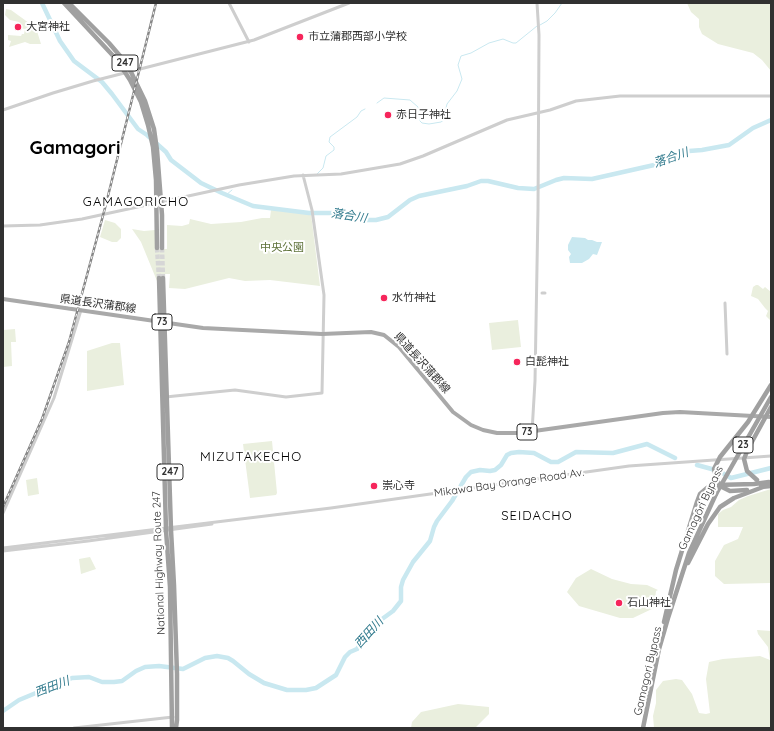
<!DOCTYPE html>
<meta charset="utf-8">
<style>
body{margin:0}
#map{position:relative;width:774px;height:731px;overflow:hidden;background:#fff;font-family:Quicksand,sans-serif}
canvas{display:block}
.frame{position:absolute;inset:0;border:4px solid #313131;pointer-events:none}
</style>
<div id="map">
<canvas width="774" height="731"></canvas>
<div class="frame"></div>
</div>
<script>
const ctx = document.querySelector('canvas').getContext('2d');
ctx.lineJoin = 'round';
function paint(path, color) { ctx.fillStyle = color; ctx.fill(path, 'evenodd'); }
const poly = rows => new Path2D(rows.map(r => 'M' + r).join(''));
function trace(path, color, width, dash) { ctx.strokeStyle = color; ctx.lineWidth = width; ctx.lineCap = dash ? 'butt' : 'round'; ctx.setLineDash(dash || []); ctx.stroke(path); }
function drawText(font, color, halo, rows, align = 'center') {
  ctx.font = font + ' Quicksand,"Noto Sans JP",sans-serif'; ctx.lineWidth = 4; ctx.setLineDash([]); ctx.textBaseline = 'middle'; ctx.strokeStyle = halo; ctx.fillStyle = color; for (const [text, x, y, turn = 0] of rows) {
    ctx.save(); ctx.translate(x, y); ctx.rotate((+turn || 0) * Math.PI / 180); ctx.textAlign = isNaN(turn) ? turn : align; if (halo) ctx.strokeText(text, 0, 0); ctx.fillText(text, 0, 0); ctx.restore();
  }
}
paint(poly([
 [687,3,771,3,771,71,762,60,753,53,718,44,702,34,699,27,699,19,691,12],
 [6,9,11,10,29,23,37,31,41,44,30,44,25,42,9,47,11,41,8,40,8,35,21,36,22,34,24,34,25,29,20,28,19,22,10,20,5,15],
 [274,209,311,214,320,286,270,280,245,281,229,278,185,289,169,288,170,274,157,274,157,281,141,242,132,229,144,231,155,230,155,249,167,249,167,225,182,226,189,224,190,219,211,224,241,222,262,218,270,218,271,210],
 [105,220,115,223,121,229,121,238,117,242,112,242,100,237],
 [756,285,758,285,763,289,765,287,771,292,771,321,766,316,768,311,765,308,758,299,751,296,753,287],
 [518,320,521,347,492,350,489,323],
 [15,329,16,342,11,342,12,366,3,367,3,330],
 [112,343,120,343,124,385,87,391,87,351],
 [272,441,277,493,276,495,250,498,243,444],
 [37,478,39,494,28,496,26,480],
 [771,489,771,583,724,584,715,576,715,561,724,545,738,539,743,527,718,527,718,514,723,510,731,507,739,500,748,496],
 [90,557,96,569,81,574,79,559],
 [591,569,612,579,631,584,647,585,658,590,656,591,654,608,633,618,620,618,579,606,567,592,576,578],
 [757,630,771,631,771,728,654,728,653,716,656,703,656,690,663,681,676,679,682,680,692,694,699,713,706,714,710,713,706,679,709,662,723,659,760,656,770,660,768,647,758,634],
 [458,704,489,707,489,714,475,728,411,728,412,722,421,712]
]), '#eaefde');
paint(poly([
 [572,237,585,238,588,240,592,240,597,242,602,242,597,255,593,254,589,259,582,263,570,263,569,257,571,254,568,250,568,245]
]), '#c9e8f0');
trace(poly([
 [540,25,547,21,555,13,562,3],
 [377,103,384,98,410,100,418,107,420,121,422,123,429,124,441,122,445,119,446,115,446,108,447,104,457,91,462,79,458,65,461,56,471,53,489,43,503,39,513,43,516,43,537,26],
 [317,174,323,168,326,156,334,150,334,147,329,142,330,137,357,117,361,111,365,109],
 [226,195,232,190]
]), '#c9e8f0', 1);
trace(poly([
 [42,3,60,41,74,61,102,82,112,94,138,129,147,135,166,152,171,160,201,183,222,193,253,206,309,213,333,213,366,220,376,220,388,217,410,200,419,196,467,186,481,181,488,181,518,188,534,189,556,180,564,178,592,179,663,163,689,151,702,150,729,145,753,128,771,120],
 [697,465,719,471,731,478,771,468],
 [3,711,19,700,72,678,89,677,102,682,114,682,122,681,136,671,145,667,159,666,183,669,205,658,217,656,228,658,233,661,249,674,264,683,287,690,306,690,316,688,336,675,345,657,350,652,357,649,378,622,393,611,401,601,401,587,403,580,413,562,430,541,434,527,437,521,452,501,466,477,471,472,480,470,490,471,495,470,501,465,507,455,511,453,519,452,534,453,551,462,558,462,576,452,613,453,647,444,675,458]
]), '#c9e8f0', 4.5);
trace(poly([
 [157,248,159,278],
 [162,248,163,278]
]), '#d6d6d6', 4.5, [4.5, 2]);
trace(poly([
 [229,3,249,42],
 [3,110,53,93,93,81,254,40,349,3],
 [3,226,40,225,82,219,239,185,294,176,341,174,400,164,423,156,507,120,550,110,576,101,620,96,771,96],
 [542,293,545,293],
 [725,303,727,354],
 [166,397,175,396,235,390,286,397,322,393,324,295,312,210,303,175],
 [532,432,535,381,538,209,539,35,537,3],
 [3,513,54,398,81,310],
 [3,548,331,508,629,466,771,456],
 [3,551,88,541,212,524],
 [74,728,173,717]
]), '#cecece', 3);
trace(poly([
 [3,299,203,328,322,334,371,332,384,335,399,347,453,412,471,425,483,430,497,433,520,433,663,413,680,412,771,417]
]), '#a9a9a9', 4);
trace(poly([
 [64,3,117,60,130,80,141,102,148,125,153,147,156,180,157,248],
 [69,3,109,43,121,57,131,72,145,101,154,129,157,150,162,215,162,248],
 [159,278,166,530,170,587,172,728],
 [163,278,171,530,174,585,177,674,177,720,176,728],
 [761,487,771,486],
 [688,563,708,524,720,507,734,498,763,487],
 [664,622,676,570,697,502,700,494,707,488,716,485,754,484,769,482],
 [643,728,659,649,668,618,689,553,716,494]
]), '#a0a0a0', 4.5);
const rail = poly([
 [3,507,42,419,69,342,105,208,156,3]
]);
trace(rail, '#868686', 2.5);
trace(rail, '#fff', 1, [3]);
trace(poly([
 [757,480,747,471,744,459,748,449,771,407],
 [747,490,730,491,722,487,717,481,714,469,720,457,748,422,771,385],
 [716,494,771,397]
]), '#a0a0a0', 4.5);
for (const [x, y, r, color] of [
 [18,27,4,"#f6255b"],
 [300,37,4,"#f6255b"],
 [388,115,4,"#f6255b"],
 [384,298,4,"#f6255b"],
 [517,362,4,"#f6255b"],
 [374,486,4,"#f6255b"],
 [619,603,4,"#f6255b"]
]) { const dot = new Path2D(); dot.arc(x, y, r, 0, 2 * Math.PI); ctx.fillStyle = color; ctx.fill(dot); trace(dot, '#fff', 1.5); }
for (const [x, y, w] of [
 [125,63,26],
 [162,322,20],
 [527,432,20],
 [743,445,20],
 [170,472,26]
]) { const box = new Path2D(); box.roundRect(x - w / 2, y - 8, w, 16, 3); ctx.fillStyle = '#fff'; ctx.fill(box); trace(box, '#313131', 1); }
drawText('bold 10px', '#313131', null, [
 ["247",125,63],
 ["73",162,322],
 ["73",527,432],
 ["23",743,445],
 ["247",170,472]
]);
drawText('11px', '#313131', '#fff', [
 ["大宮神社",26,27],
 ["市立蒲郡西部小学校",308,37],
 ["赤日子神社",396,115],
 ["水竹神社",392,298],
 ["白髭神社",525,362],
 ["崇心寺",382,486],
 ["石山神社",627,603]
], 'left');
drawText('11px', '#5e7239', '#fff', [
 ["中央公園",282,248]
]);
drawText('11px', '#313131', '#fff', [
 ["県道長沢蒲郡線",98,304,8],
 ["県道長沢蒲郡線",422,363,48],
 ["Mikawa Bay Orange Road Av.",509,483,-8],
 ["Gamagōri Bypass",701,508,-65],
 ["National Highway Route 247",159,563,-92],
 ["Gamagori Bypass",648,671,-77]
]);
drawText('italic 12px', '#327b8e', '#fff', [
 ["落合川",671,158,-19],
 ["落合川",349,216,9],
 ["西田川",369,633,-48],
 ["西田川",52,687,-21]
]);
ctx.letterSpacing = '1px';
drawText('13px', '#000', '#fff', [
 ["GAMAGORICHO",136,202],
 ["MIZUTAKECHO",251,457],
 ["SEIDACHO",537,516]
]);
ctx.letterSpacing = '0px';
drawText('bold 19px', '#000', '#fff', [
 ["Gamagori",75,148]
]);
</script>
